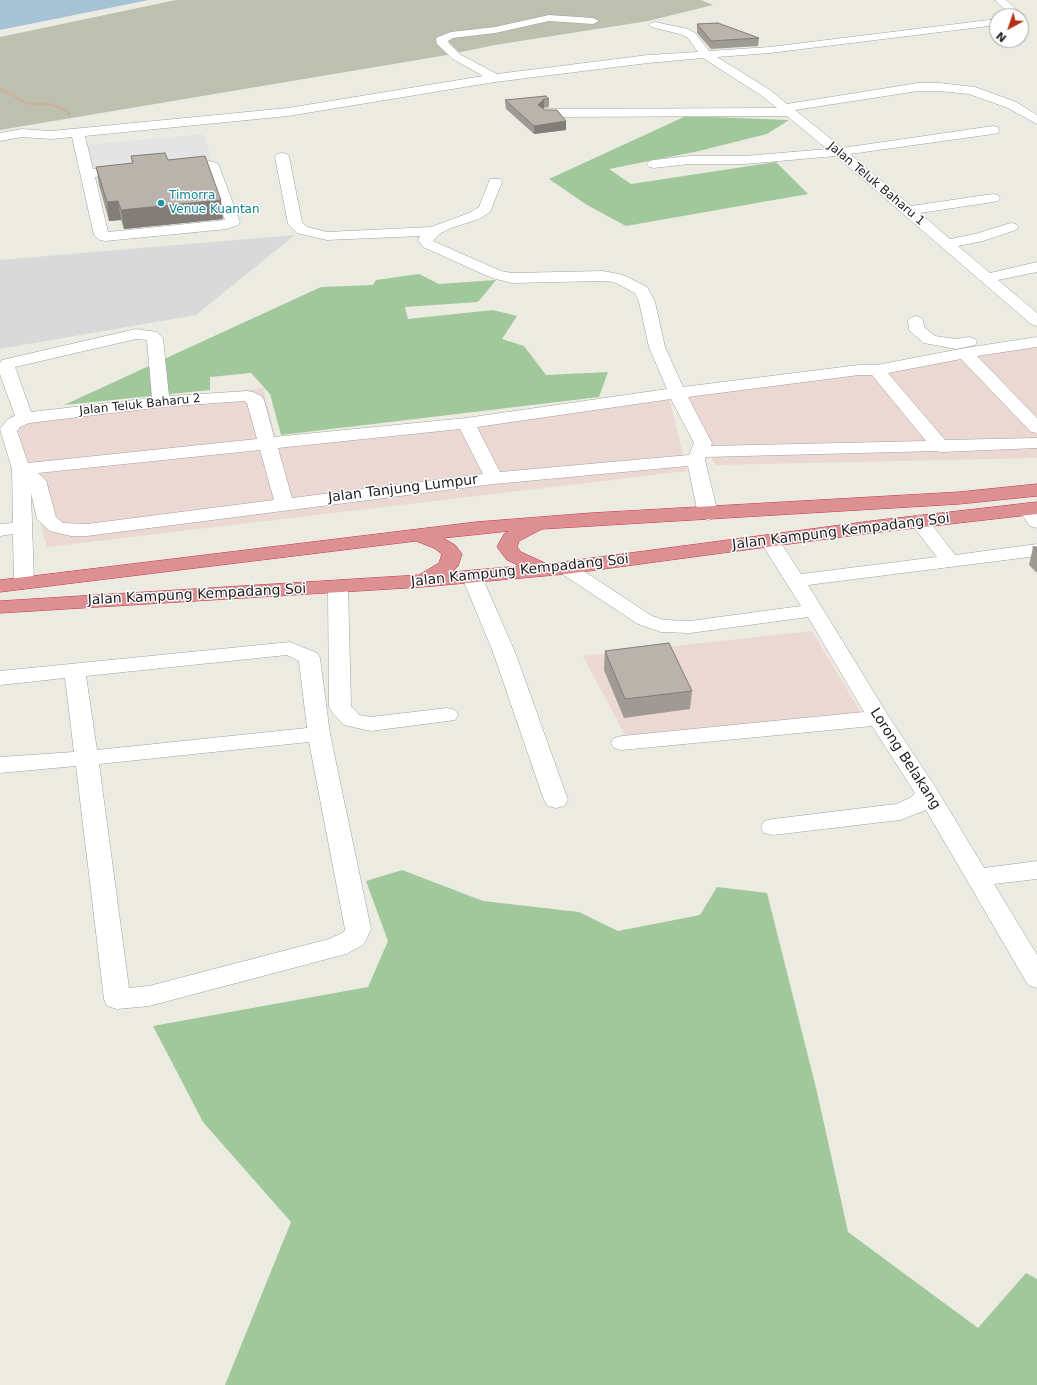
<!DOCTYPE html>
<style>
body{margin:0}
#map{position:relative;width:1037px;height:1385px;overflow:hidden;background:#ecebe2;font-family:"DejaVu Sans",sans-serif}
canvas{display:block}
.north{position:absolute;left:989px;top:8px;width:40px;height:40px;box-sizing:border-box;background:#fff;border:1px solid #a4a4a4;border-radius:50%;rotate:220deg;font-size:11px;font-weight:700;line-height:16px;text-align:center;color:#1c1c1c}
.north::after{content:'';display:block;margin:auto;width:14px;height:18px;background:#b52d12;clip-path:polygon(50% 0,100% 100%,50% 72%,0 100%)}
</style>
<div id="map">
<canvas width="1037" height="1385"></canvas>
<div class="north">N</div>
</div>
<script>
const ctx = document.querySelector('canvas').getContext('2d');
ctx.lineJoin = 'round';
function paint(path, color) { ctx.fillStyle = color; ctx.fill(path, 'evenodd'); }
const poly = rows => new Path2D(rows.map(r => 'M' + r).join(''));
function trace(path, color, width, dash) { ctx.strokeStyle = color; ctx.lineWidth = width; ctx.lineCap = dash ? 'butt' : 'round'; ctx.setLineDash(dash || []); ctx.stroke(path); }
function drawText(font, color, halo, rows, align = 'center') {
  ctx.font = font + ' "DejaVu Sans",sans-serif'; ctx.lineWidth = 3; ctx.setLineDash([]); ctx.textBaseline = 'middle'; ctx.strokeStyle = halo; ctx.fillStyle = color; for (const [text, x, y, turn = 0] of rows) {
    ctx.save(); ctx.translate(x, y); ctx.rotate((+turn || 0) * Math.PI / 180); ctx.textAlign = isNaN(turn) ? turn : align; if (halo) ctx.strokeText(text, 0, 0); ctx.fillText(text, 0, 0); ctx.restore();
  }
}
paint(poly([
 [295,235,196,315,0,349,0,260]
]), '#dad9d9');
paint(poly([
 [1037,340,1037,458,715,465,684,389,908,361],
 [263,388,276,439,572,406,667,389,687,471,47,547,10,415],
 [812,631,862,714,626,737,583,656]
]), '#ecd8d2');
paint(poly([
 [176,0,701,0,713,5,648,21,495,45,447,55,0,130,0,37]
]), '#bdc0af');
paint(poly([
 [686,116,789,120,767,134,699,151,609,169,631,184,776,162,808,194,626,226,587,205,549,179],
 [419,274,439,284,496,280,478,302,405,307,408,319,493,310,517,316,502,339,524,346,546,375,608,372,599,397,281,435,270,394,251,373,210,377,210,390,64,405,321,287,373,285,376,280],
 [402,870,483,901,579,912,618,931,700,915,717,887,767,893,817,1092,848,1232,978,1328,1026,1273,1037,1279,1037,1385,225,1385,291,1222,203,1122,153,1026,368,987,388,941,366,881]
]), '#a0c89a');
paint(poly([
 [203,134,212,158,90,171,84,145]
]), '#e4e4e4');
paint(poly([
 [0,0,149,0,0,30]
]), '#a6c3d6');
const minor = poly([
 [995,0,1006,0,1023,16,1021,18,1021,16,1011,16,995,0],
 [549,15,593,18,599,21,593,24,549,21,495,33,453,38,448,41,449,43,461,55,497,74,648,55,698,52,687,37,680,34,651,27,649,25,651,23,655,22,688,29,695,33,709,51,770,47,997,19,997,25,770,53,717,57,770,90,787,104,918,83,939,83,975,87,1016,102,1037,115,1037,124,1008,108,969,94,939,91,918,91,795,110,842,148,993,126,998,127,999,130,998,133,993,134,850,154,911,206,993,194,998,195,1000,198,998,201,993,202,920,213,950,239,975,234,1011,223,1016,224,1018,227,1016,230,983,241,958,246,990,273,1037,262,1037,272,998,280,1037,313,1037,326,1031,324,836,156,745,164,689,164,654,168,649,167,647,164,649,161,654,160,689,156,745,156,827,149,787,116,545,117,539,113,545,109,777,108,762,96,703,58,648,63,495,82,288,116,85,136,93,169,127,166,132,167,134,170,132,173,127,174,95,177,108,232,225,220,206,169,198,166,179,168,174,167,172,164,174,161,179,160,198,158,217,163,219,166,240,222,238,225,227,229,105,241,100,240,94,235,72,137,51,139,22,137,0,141,0,133,22,129,51,131,288,108,483,76,453,59,437,44,436,39,438,37,451,32,495,27,549,15],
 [282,153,287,154,289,157,302,222,307,227,327,232,431,227,469,213,479,207,490,179,500,179,502,182,490,212,479,219,451,228,439,234,433,241,501,271,512,273,603,271,623,275,647,287,655,302,665,347,683,387,859,365,877,365,965,348,1037,337,1037,347,977,356,1037,418,1037,433,1031,432,961,359,888,373,945,440,1037,438,1037,448,941,452,936,451,706,457,705,460,718,514,715,518,708,520,701,518,698,514,688,466,494,484,87,536,71,536,50,531,37,519,31,493,34,583,31,587,24,589,17,587,14,583,13,534,0,536,0,524,13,523,12,469,0,429,8,419,15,416,0,374,0,363,2,360,136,329,157,332,163,339,169,396,247,391,253,392,261,396,264,400,274,437,466,418,667,389,649,347,639,302,635,293,614,282,603,281,512,283,492,278,423,247,418,240,420,236,327,240,297,233,288,224,275,157,277,154,282,153],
 [136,339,147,340,152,398,31,412,15,367,136,339],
 [859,375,872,375,926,441,711,446,712,443,688,397,859,375],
 [671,399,694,443,689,455,500,472,477,427,671,399],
 [244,401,247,403,257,439,28,463,17,431,20,427,29,423,161,407,244,401],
 [460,429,483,474,292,498,278,448,460,429],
 [260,450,274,500,87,524,63,523,56,517,46,480,38,473,260,450],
 [916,316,922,318,925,328,935,336,956,339,969,337,975,339,977,342,975,345,956,349,924,343,909,330,908,321,910,318,916,316],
 [1028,503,1035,505,1037,508,1037,528,1030,526,1018,509,1021,505,1028,503],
 [919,515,926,517,955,555,1037,544,1037,556,808,585,889,717,936,788,984,868,1037,861,1037,879,994,884,1037,955,1037,988,1028,985,926,810,900,820,773,835,764,833,761,827,764,821,773,819,896,804,910,798,915,793,872,726,622,750,614,748,611,743,614,738,622,736,864,712,808,617,690,633,661,632,638,624,559,572,556,568,559,564,566,562,573,564,652,616,664,620,690,621,801,606,760,541,763,537,770,535,777,537,801,574,937,557,909,521,912,517,919,515],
 [472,571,479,573,482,577,515,652,568,800,564,806,556,808,548,806,544,800,493,652,462,577,465,573,472,571],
 [338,582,345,584,348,588,351,706,359,715,371,717,447,708,455,710,458,715,455,720,371,731,344,725,332,712,329,707,328,588,331,584,338,582],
 [290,642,317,653,320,658,330,734,371,929,367,938,363,945,346,954,149,1006,117,1009,107,1006,104,999,76,766,0,773,0,757,74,752,65,678,0,685,0,671,290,642],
 [287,655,299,661,307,728,97,750,86,676,287,655],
 [309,742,345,929,344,932,329,939,149,986,129,988,99,764,309,742]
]);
const highway = poly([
 [1037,484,1037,496,959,504,542,529,519,541,517,547,521,552,547,564,871,521,1037,502,1037,514,871,533,566,574,422,587,0,613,0,601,419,575,439,563,442,554,434,548,416,541,0,592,0,580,476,522,591,513,959,492,1037,484],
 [509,531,504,534,497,547,507,560,520,566,452,572,458,566,462,554,455,545,443,538,509,531]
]);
trace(minor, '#a0a0a0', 1);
trace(highway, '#c6334d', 1);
trace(poly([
 [0,89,29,104,49,104,67,111,70,115]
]), '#ec9473', 1.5, [1, 1]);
paint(minor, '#fff');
paint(highway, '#dd9092');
paint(poly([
 [697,24,759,38,758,46,711,49,697,33],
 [549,99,549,107,544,108,543,109,566,130,534,134,506,109,505,100],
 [131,156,168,160,223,219,124,229,121,220,109,221,99,185,96,167,132,163],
 [1033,547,1037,547,1037,573,1029,565],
 [605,651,692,691,690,709,624,718,604,670]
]), '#9f9a94');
paint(poly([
 [544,99,544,108,538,113,538,105],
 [566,121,566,130,534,134,534,126],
 [221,200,223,219,124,229,121,210],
 [118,201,121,220,109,221,107,202]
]), '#827d78');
const building = poly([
 [718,23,759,38,711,41,697,24,718,23],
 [546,96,549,99,544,99,538,105,545,110,557,110,566,121,534,126,505,100,546,96],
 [165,153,168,160,205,156,221,200,121,210,118,201,107,202,96,167,133,163,131,156,165,153],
 [1033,547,1037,547,1037,551,1033,547],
 [669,643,692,691,625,699,605,651,669,643]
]);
paint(building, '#b9b3ac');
trace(building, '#827d78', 1);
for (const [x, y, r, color] of [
 [161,203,4,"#0f9aa8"]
]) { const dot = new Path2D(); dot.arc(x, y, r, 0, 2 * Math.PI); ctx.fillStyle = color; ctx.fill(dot); trace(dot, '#fff', 1.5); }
drawText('12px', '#1c1c1c', '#fff', [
 ["Jalan Teluk Baharu 1",876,184,40],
 ["Jalan Teluk Baharu 2",140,405,-6]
]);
drawText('12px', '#0d838f', '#fff', [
 ["Timorra",169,196],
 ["Venue Kuantan",169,210]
], 'left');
drawText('14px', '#1c1c1c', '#fff', [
 ["Jalan Tanjung Lumpur",403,489,-7],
 ["Jalan Kampung Kempadang Soi",841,532,-7],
 ["Jalan Kampung Kempadang Soi",520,571,-6],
 ["Jalan Kampung Kempadang Soi",197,595,-3],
 ["Lorong Belakang",905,759,57]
]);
</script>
